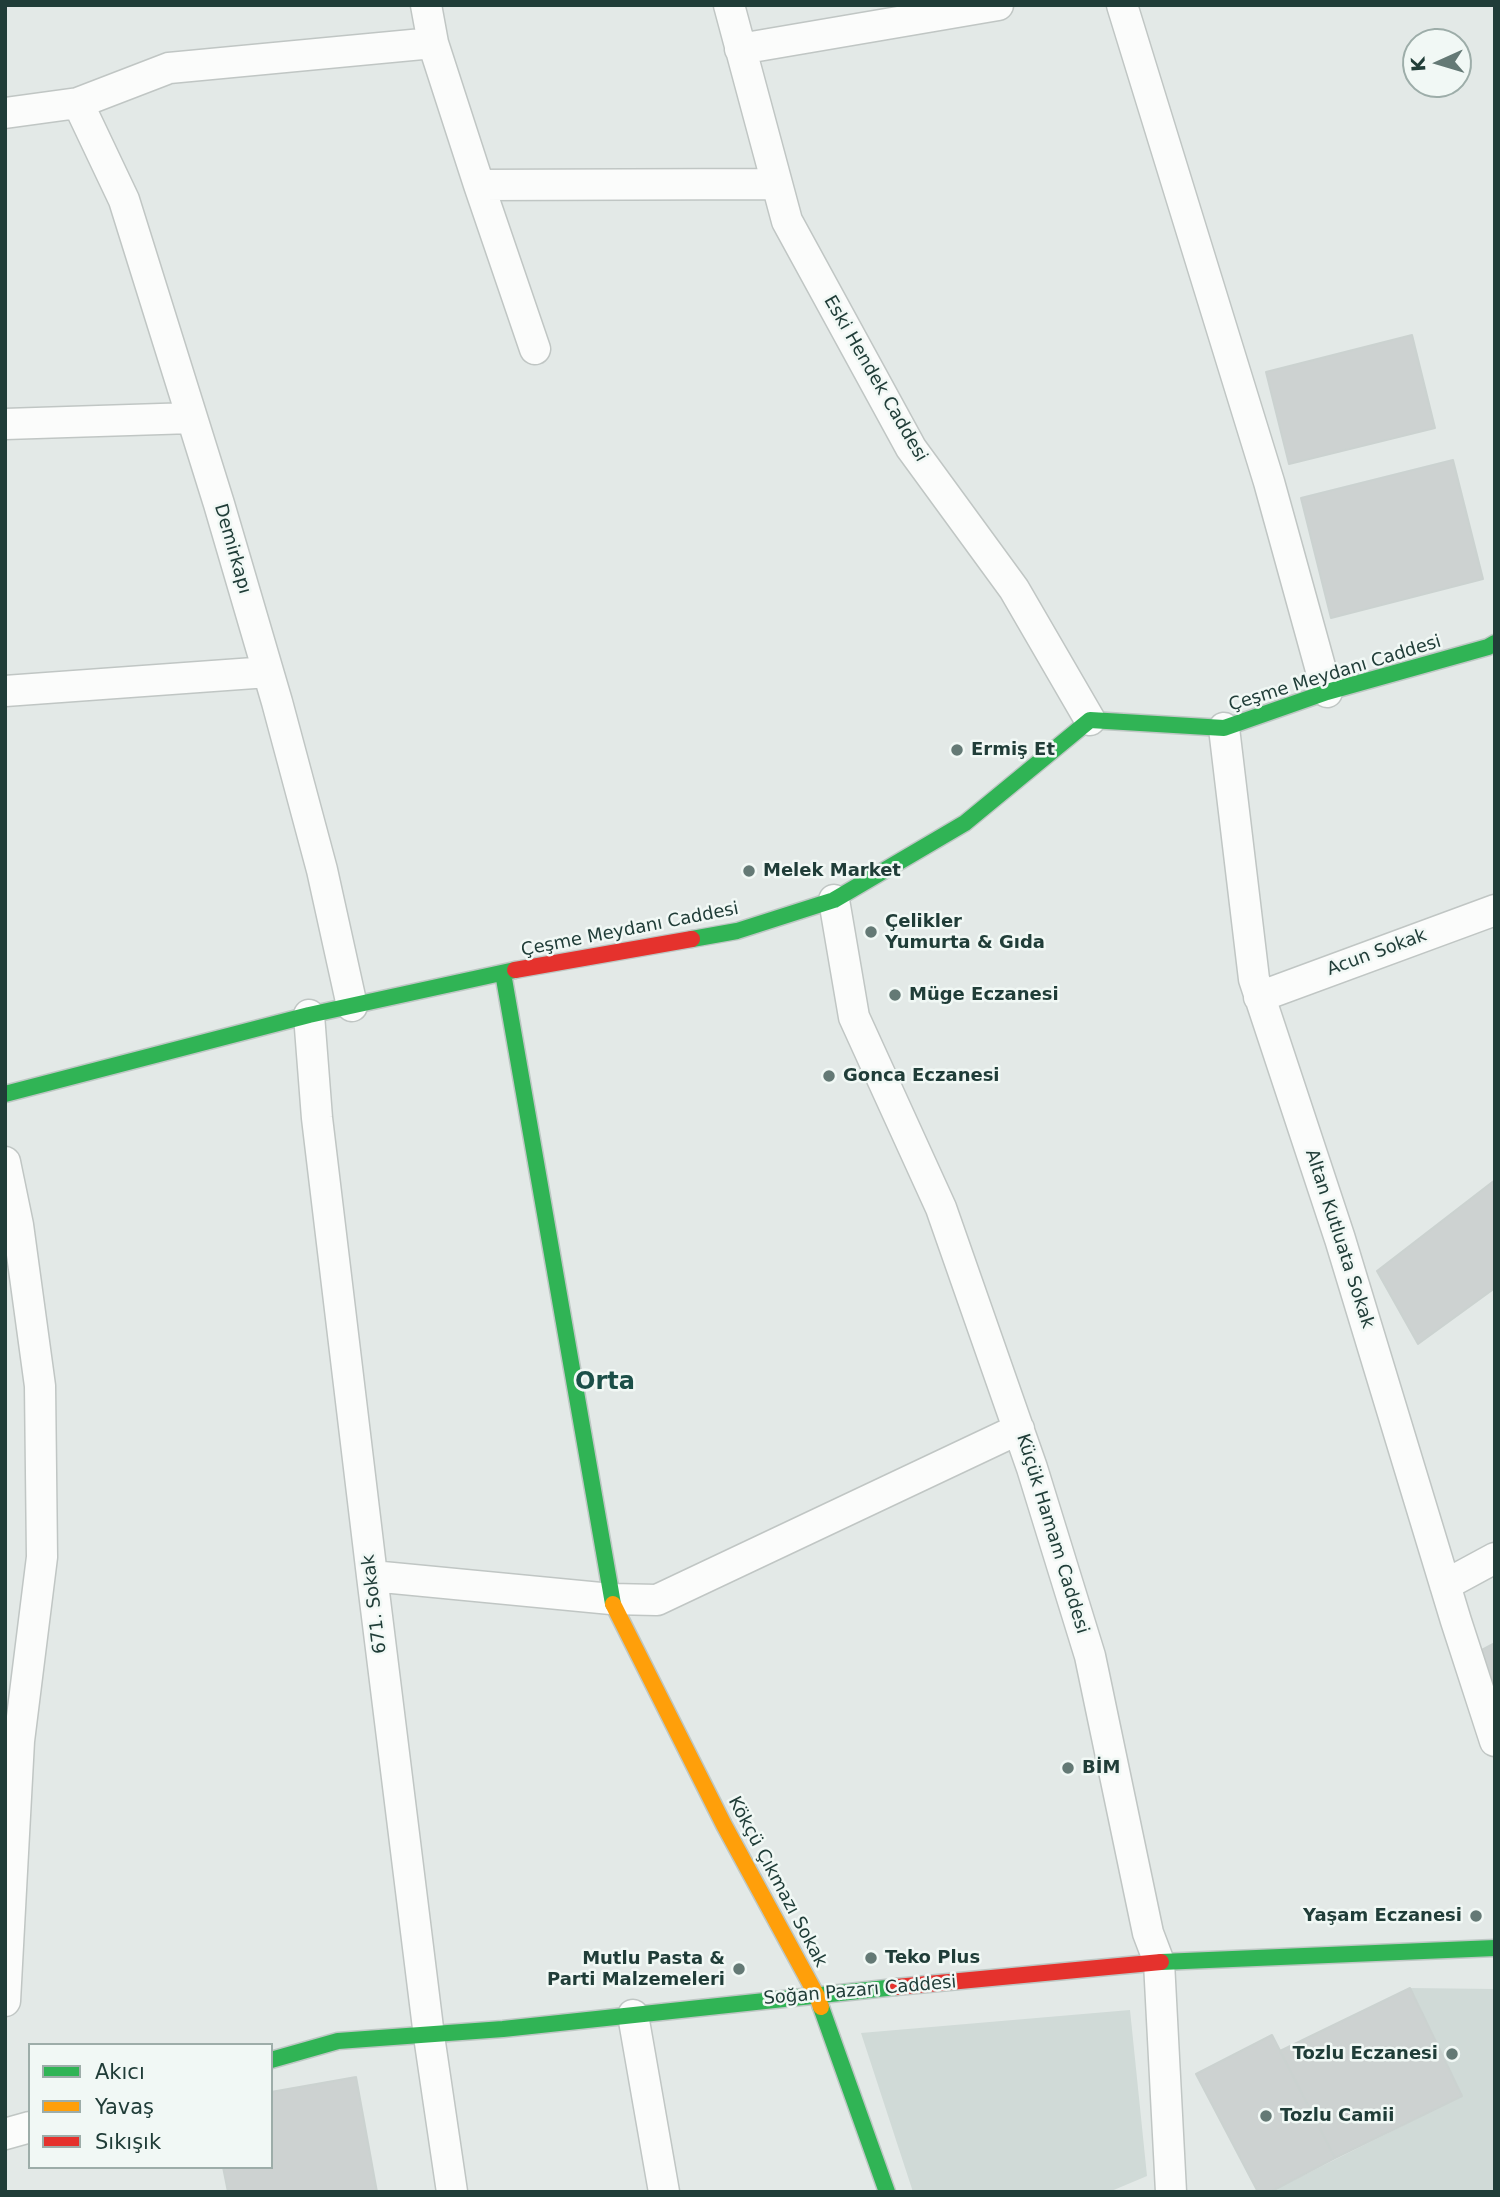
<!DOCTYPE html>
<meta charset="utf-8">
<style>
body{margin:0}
#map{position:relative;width:1500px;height:2197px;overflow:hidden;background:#e3e9e7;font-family:"DejaVu Sans",sans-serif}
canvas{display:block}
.frame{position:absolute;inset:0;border:7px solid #203d38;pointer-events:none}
.legend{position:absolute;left:28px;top:2043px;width:245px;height:126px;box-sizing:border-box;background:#f1f8f5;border:2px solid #9dada9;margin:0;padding:9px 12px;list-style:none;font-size:21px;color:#203d38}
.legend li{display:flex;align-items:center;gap:14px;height:35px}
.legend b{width:35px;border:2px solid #9dada9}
.north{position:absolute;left:1402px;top:28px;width:70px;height:70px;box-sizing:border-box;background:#f1f8f5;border:2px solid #9dada9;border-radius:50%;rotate:266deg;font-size:19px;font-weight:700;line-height:28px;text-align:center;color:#203d38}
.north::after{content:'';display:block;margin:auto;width:24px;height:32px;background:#647975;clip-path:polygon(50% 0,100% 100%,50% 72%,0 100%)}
</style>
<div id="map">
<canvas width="1500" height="2197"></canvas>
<div class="frame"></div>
<ul class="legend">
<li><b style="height:9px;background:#30b455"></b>Akıcı</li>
<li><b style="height:9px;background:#ff9f0a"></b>Yavaş</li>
<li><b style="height:9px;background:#e5322d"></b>Sıkışık</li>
</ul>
<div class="north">K</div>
</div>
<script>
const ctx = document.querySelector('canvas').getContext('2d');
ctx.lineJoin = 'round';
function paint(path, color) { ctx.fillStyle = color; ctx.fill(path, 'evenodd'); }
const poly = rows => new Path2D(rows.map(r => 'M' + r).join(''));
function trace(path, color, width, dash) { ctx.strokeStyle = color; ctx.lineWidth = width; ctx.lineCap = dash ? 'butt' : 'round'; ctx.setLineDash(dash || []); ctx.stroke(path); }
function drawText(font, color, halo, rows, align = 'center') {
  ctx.font = font + ' "DejaVu Sans",sans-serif'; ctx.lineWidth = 5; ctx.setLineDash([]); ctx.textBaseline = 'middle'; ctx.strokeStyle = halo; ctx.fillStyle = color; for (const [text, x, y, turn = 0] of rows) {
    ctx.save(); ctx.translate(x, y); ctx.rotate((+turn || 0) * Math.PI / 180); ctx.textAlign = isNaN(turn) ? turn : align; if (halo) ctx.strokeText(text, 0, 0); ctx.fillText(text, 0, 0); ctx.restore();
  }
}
paint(poly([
 [1410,1988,1495,1989,1495,2192,1270,2192,1462,2096],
 [1130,2010,1147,2176,1109,2192,913,2192,861,2033]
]), '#d0dad7');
const building = poly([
 [1412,335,1435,428,1289,464,1266,372,1412,335],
 [1453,460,1483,579,1331,618,1301,498,1453,460],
 [1495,1180,1495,1288,1418,1344,1377,1271,1495,1180],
 [1495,1643,1495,1705,1478,1652,1495,1643],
 [1410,1988,1462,2096,1335,2158,1280,2051,1410,1988],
 [1272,2035,1335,2158,1270,2192,1258,2192,1196,2074,1272,2035],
 [356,2077,377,2192,228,2192,223,2167,271,2167,271,2092,356,2077]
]);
paint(building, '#cdd2d1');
trace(building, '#cbd2d0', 2);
const street = poly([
 [729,5,787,221,911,448,1014,589,1090,720],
 [1122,5,1269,482,1327,692],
 [433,43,479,185,777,184],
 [740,49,998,5],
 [78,103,124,200,219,504,277,702,322,870,352,1006],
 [5,113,78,103,169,68,433,43,426,5],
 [479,185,535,349],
 [5,424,192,418],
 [5,691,268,672],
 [1224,728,1254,979,1340,1239,1456,1621,1495,1741],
 [834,900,854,1017,941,1208,1032,1468,1090,1656,1148,1933,1159,1962,1171,2192],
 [1259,997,1495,910],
 [309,1015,317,1118,372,1576,429,2036,452,2192],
 [5,1162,18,1225,40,1386,42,1557,19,1741,5,2001],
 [372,1576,611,1599,657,1600,1019,1429],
 [1445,1585,1495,1558],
 [633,2015,664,2192],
 [5,2134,30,2127]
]);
const fast = poly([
 [692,939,737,931,834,900,965,823,1090,720,1224,728,1327,692,1488,647,1495,643],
 [503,973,613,1604],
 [5,1094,309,1015,515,970],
 [1161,1962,1495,1948],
 [821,2007,887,2192],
 [271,2060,338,2041,503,2029,896,1987]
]);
const slow = poly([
 [613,1604,724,1825,817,1996,821,2007]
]);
const jam = poly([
 [515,970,692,939],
 [896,1987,1161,1962]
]);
trace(street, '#c0c6c4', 33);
trace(fast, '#bec7c4', 19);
trace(slow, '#bec7c4', 19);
trace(jam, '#bec7c4', 19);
trace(street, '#fbfcfb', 30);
trace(fast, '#30b455', 16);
trace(slow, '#ff9f0a', 16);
trace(jam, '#e5322d', 16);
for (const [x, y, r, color] of [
 [957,750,7,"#647975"],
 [749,871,7,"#647975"],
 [871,932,7,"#647975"],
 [895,995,7,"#647975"],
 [829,1076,7,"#647975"],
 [1068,1768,7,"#647975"],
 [1476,1916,7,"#647975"],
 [871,1958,7,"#647975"],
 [739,1969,7,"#647975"],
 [1452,2054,7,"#647975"],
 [1266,2116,7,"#647975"]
]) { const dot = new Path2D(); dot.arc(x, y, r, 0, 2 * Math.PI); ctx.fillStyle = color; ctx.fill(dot); trace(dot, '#f1f8f5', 2.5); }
drawText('18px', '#203d38', '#f1f8f5', [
 ["Eski Hendek Caddesi",875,379,60],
 ["Demirkapı",232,549,74],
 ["Çeşme Meydanı Caddesi",1335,674,-17],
 ["Çeşme Meydanı Caddesi",630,930,-11],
 ["Acun Sokak",1377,953,-20],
 ["Altan Kutluata Sokak",1339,1239,72],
 ["Küçük Hamam Caddesi",1052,1534,73],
 ["671. Sokak",375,1604,-97],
 ["Kökçü Çıkmazı Sokak",777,1882,62],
 ["Soğan Pazarı Caddesi",860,1991,-5]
]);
drawText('bold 18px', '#203d38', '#f1f8f5', [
 ["Ermiş Et",971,750],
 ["Melek Market",763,871],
 ["Çelikler",885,922],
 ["Yumurta & Gıda",885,943],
 ["Müge Eczanesi",909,995],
 ["Gonca Eczanesi",843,1076],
 ["BİM",1082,1768],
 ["Yaşam Eczanesi",1462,1916,"right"],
 ["Teko Plus",885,1958],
 ["Mutlu Pasta &",725,1959,"right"],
 ["Parti Malzemeleri",725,1980,"right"],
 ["Tozlu Eczanesi",1438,2054,"right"],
 ["Tozlu Camii",1280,2116]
], 'left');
drawText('bold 24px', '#1b4f48', '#f1f8f5', [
 ["Orta",605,1383]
]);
</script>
